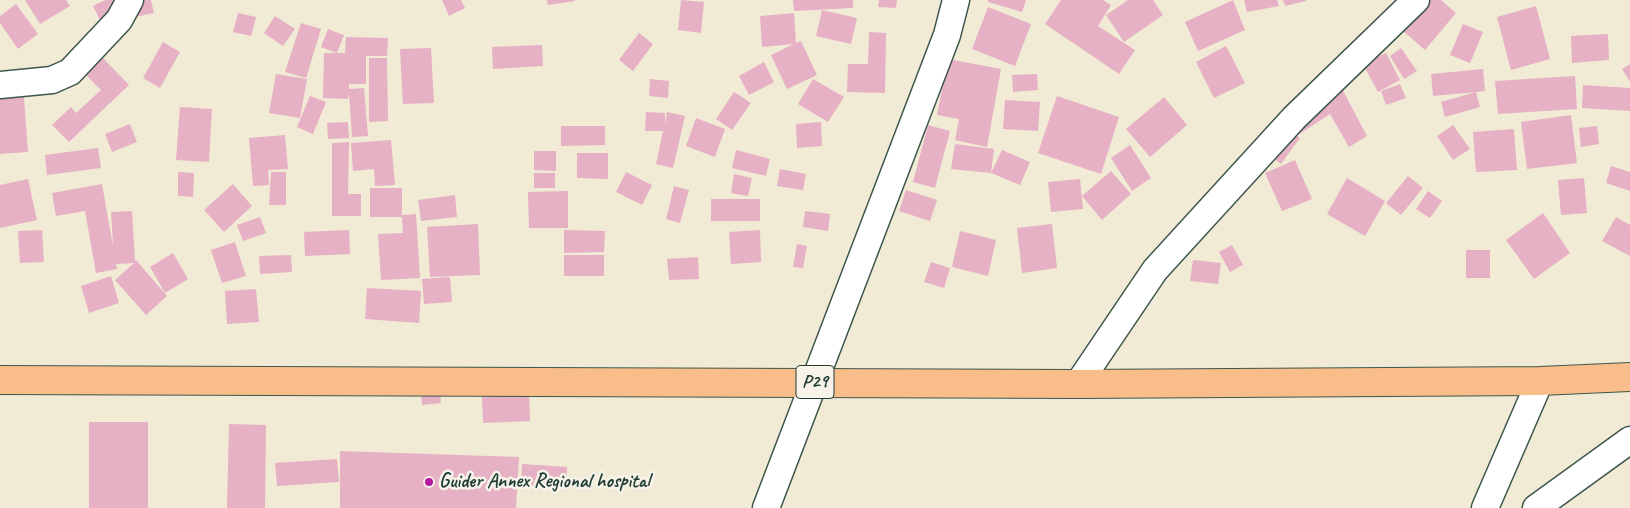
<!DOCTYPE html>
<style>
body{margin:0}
canvas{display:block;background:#f1ead5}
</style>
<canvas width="1630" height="508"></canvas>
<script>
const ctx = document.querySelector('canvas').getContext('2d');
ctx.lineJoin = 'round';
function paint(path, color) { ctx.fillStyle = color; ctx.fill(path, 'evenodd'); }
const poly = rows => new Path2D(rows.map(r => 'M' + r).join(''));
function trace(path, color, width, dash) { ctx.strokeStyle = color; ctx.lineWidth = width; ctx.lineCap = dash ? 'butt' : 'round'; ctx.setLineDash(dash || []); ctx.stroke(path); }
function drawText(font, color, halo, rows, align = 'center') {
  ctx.font = font + ' Caveat,sans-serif'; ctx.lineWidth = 5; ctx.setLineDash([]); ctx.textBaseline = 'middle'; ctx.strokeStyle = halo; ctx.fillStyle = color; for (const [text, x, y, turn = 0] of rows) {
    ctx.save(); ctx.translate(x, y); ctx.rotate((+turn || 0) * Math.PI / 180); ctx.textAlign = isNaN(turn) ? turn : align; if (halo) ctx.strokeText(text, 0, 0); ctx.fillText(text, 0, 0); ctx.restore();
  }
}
paint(poly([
 [25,0,66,0,70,6,40,24],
 [105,0,119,0,105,30,93,6],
 [135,0,151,0,154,13,130,18],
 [442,0,461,0,465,8,449,16],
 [547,0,575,0,575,1,548,5],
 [681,0,704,2,701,33,678,30],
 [793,0,853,0,853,8,794,11],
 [879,0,897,0,896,8,878,7],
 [988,0,1026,0,1022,12,988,2],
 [1061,0,1103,0,1111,5,1098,26,1135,50,1119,74,1045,24],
 [1128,0,1153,0,1163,15,1124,42,1106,15],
 [1233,0,1245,30,1198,51,1185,22],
 [1244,0,1277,0,1279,6,1247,12],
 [1283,0,1306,0,1306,1,1285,6],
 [1429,0,1441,0,1456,13,1425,50,1403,31],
 [16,4,38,34,18,49,0,23,0,16],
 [1536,6,1550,59,1511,70,1497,17],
 [988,7,1031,24,1015,66,972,49],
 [822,10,857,18,851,44,816,36],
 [238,13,256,17,251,36,233,32],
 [794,13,796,43,801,41,817,75,787,89,771,55,794,44,762,47,760,16],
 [275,16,295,29,283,46,264,33],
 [301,23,321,29,306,78,285,72],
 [1463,24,1483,32,1470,63,1450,55],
 [328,29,344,35,337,53,321,47],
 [869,32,886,33,885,93,847,92,848,64,868,64],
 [639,33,653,44,633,71,619,60],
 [1608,34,1609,60,1572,63,1571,36],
 [346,37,388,38,387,56,366,56,366,84,349,84,349,89,364,88,368,136,352,137,349,93,348,99,323,98,324,53,345,53],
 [163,42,180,52,160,88,143,78],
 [542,45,543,66,493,69,492,47],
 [1226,46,1245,83,1214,98,1196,62],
 [431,48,434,103,403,104,400,49],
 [1401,48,1417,71,1404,79,1390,56],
 [1386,53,1400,80,1378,92,1363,64],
 [99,54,129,85,69,142,52,125,71,107,76,113,101,90,81,70],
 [369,58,387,58,388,121,369,122],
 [948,59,1001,69,987,147,955,140,959,119,937,115],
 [764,62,774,82,749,95,739,76],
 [1630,64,1630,82,1622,69],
 [1483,69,1485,91,1476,92,1480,107,1445,117,1441,102,1476,92,1433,96,1431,74],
 [22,72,28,152,0,154,0,74],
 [276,74,307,79,300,118,269,113],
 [1037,74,1038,90,1013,92,1012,75],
 [1575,76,1577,109,1498,114,1495,81],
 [650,79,669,81,668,98,649,96],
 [813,79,844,97,828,122,798,104],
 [1400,84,1406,98,1386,105,1381,91],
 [1340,85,1367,136,1349,147,1330,114,1298,135,1288,119],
 [1583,85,1630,88,1630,111,1582,108],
 [734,92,751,103,732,130,716,119],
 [310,96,326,102,313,134,297,127],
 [1057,96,1119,117,1101,174,1038,153],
 [1164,97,1187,125,1150,157,1126,129],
 [1005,100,1040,102,1038,131,1003,129],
 [180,107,212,109,209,162,176,160],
 [646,112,665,113,665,125,667,112,685,116,673,168,656,164,663,131,645,131],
 [1571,115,1577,163,1527,169,1521,122],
 [696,118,725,129,715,157,686,146],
 [348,122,349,138,328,139,327,123],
 [821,122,822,146,797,148,796,124],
 [130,124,137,142,112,152,105,134],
 [928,125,950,131,935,188,913,182],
 [1453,125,1470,149,1453,160,1437,136],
 [561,126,605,126,605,145,561,146],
 [1597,126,1599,144,1581,147,1579,128],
 [1286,128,1300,138,1281,164,1268,154],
 [1514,129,1517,170,1476,172,1473,132],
 [285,135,288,169,268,170,269,185,253,186,249,138],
 [391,140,395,185,375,186,374,169,353,171,351,143],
 [349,142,348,194,361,194,361,216,332,216,332,143],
 [955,144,994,149,991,173,1002,150,1030,162,1020,185,991,173,951,169],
 [1130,145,1151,178,1132,191,1111,158],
 [98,148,101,168,47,175,45,155],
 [736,150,770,159,766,176,732,168],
 [534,151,556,151,556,171,534,170],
 [577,153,608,153,608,179,577,178],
 [1295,160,1312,199,1282,211,1265,173],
 [1611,166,1630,172,1630,191,1606,183],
 [780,169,806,174,803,190,777,186],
 [1111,171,1131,194,1102,220,1082,196],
 [178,172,194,173,193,197,178,196],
 [271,172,286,172,286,205,269,205],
 [626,172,652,185,642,205,616,192],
 [534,173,555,173,555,188,534,188],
 [734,174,752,178,748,196,731,193],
 [1408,176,1423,188,1401,215,1386,203],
 [1347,178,1385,201,1365,236,1327,214],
 [1584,178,1587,213,1561,215,1558,180],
 [28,179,37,220,0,228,0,185],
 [1080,179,1083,209,1051,212,1048,182],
 [102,184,113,246,111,212,132,211,135,261,136,260,167,296,146,315,115,280,134,263,116,264,117,269,96,273,85,211,56,216,52,193],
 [233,184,252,206,224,232,204,210],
 [674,186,689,190,680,223,666,219],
 [370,188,402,188,402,215,416,214,420,278,381,280,378,234,403,233,402,217,370,217],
 [906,190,937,200,930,221,899,211],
 [568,191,568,228,529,228,528,192],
 [1428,191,1442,201,1430,218,1416,209],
 [455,195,457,217,421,221,418,200],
 [711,199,760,199,760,221,711,221],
 [805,211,830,214,828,231,803,227],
 [1543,213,1570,253,1534,279,1506,240],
 [260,217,266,233,243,241,237,225],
 [1616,217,1630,225,1630,256,1602,241],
 [478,224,480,275,430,277,427,227],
 [1052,224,1057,268,1022,273,1017,228],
 [42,230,44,262,20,263,18,231],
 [349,230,350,254,305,256,304,232],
 [564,230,605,231,604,252,564,253],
 [760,230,761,262,731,264,729,232],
 [960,231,996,240,988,276,952,267],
 [235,242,246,276,222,283,211,250],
 [797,244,807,246,803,268,793,267],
 [1232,245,1243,265,1230,272,1219,252],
 [1466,250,1490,250,1490,278,1466,278],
 [173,253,188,279,165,293,150,267],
 [291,255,292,272,260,274,259,256],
 [564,255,604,255,604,276,564,276],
 [698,257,699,279,669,280,667,259],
 [1193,260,1221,263,1218,284,1190,281],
 [931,262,950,268,944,288,924,282],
 [111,276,119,303,89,313,81,286],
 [450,277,452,302,424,304,422,279],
 [367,288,421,291,419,323,365,319],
 [256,289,259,322,227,324,225,291],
 [440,387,441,403,422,405,421,388],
 [529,394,530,421,483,423,482,396],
 [89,422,148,422,148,508,89,508],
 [229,424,266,425,265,508,227,508],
 [340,451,519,457,516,508,340,508],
 [337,459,339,482,277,486,275,463],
 [522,464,567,467,566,488,521,485]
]), '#e6b1c4');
const street = poly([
 [0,85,52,80,70,72,119,20,130,0],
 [1078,384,1155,270,1294,118,1416,0],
 [766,508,947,35,956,0],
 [1485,508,1540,381],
 [1536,508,1630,440]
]);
const primary = poly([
 [0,380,1078,384,1540,381,1630,377]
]);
trace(street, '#3e574c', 29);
trace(primary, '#3e574c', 30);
trace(street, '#fff', 26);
trace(primary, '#f8bd89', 28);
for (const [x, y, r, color] of [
 [429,482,5,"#b5179e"]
]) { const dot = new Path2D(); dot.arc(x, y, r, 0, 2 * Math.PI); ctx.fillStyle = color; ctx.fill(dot); trace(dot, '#f7f3e8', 2); }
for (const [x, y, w] of [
 [815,382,38]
]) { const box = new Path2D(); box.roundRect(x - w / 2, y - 16.5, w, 33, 4); ctx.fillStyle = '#f7f3e8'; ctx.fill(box); trace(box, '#1f3d34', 1); }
drawText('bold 19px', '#1f3d34', null, [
 ["P29",815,382]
]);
drawText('bold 20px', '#1f3d34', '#f7f3e8', [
 ["Guider Annex Regional hospital",439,482]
], 'left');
</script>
